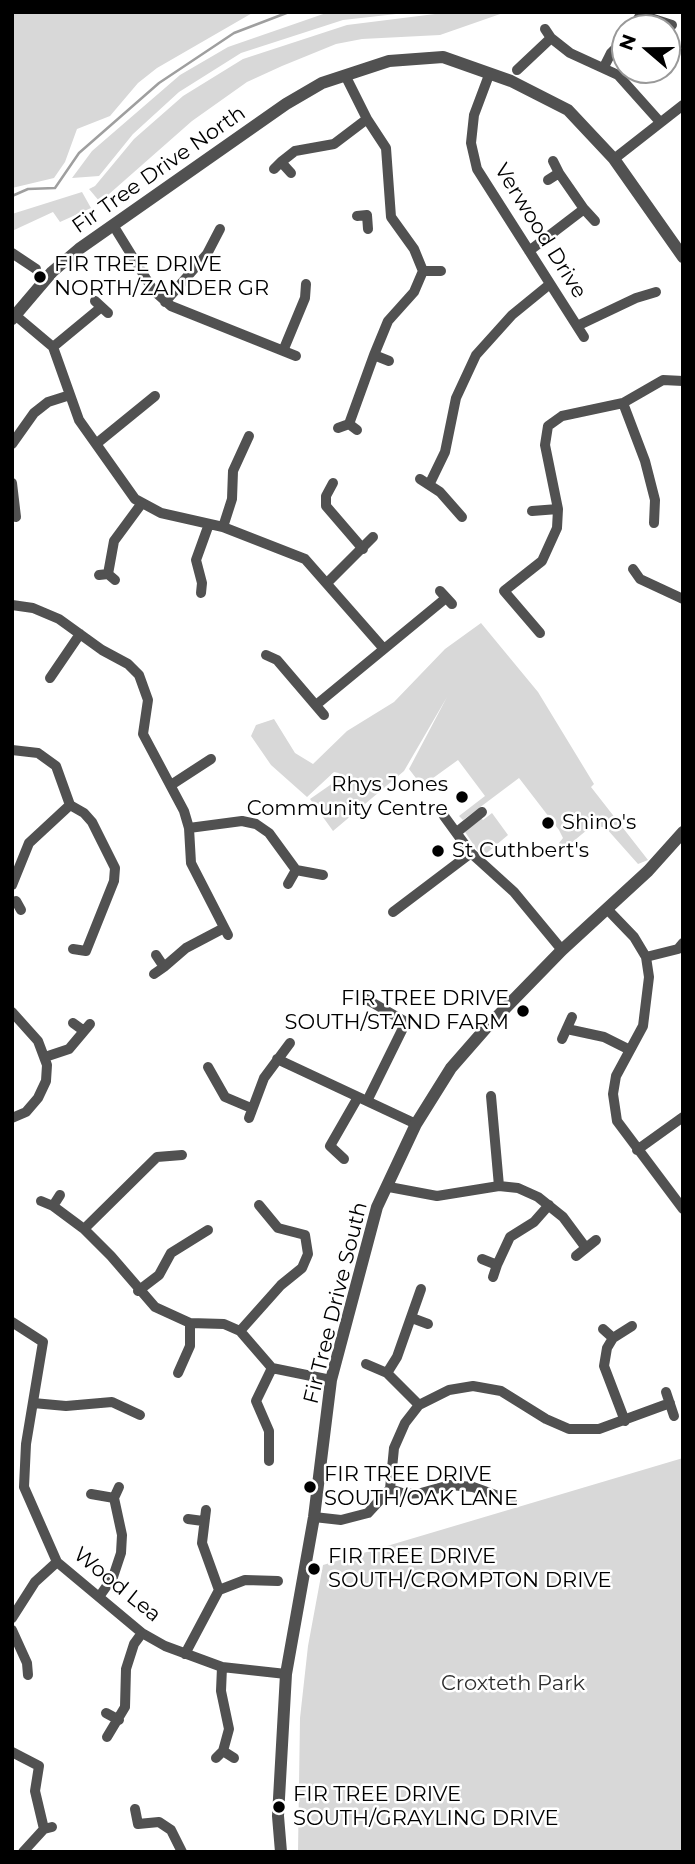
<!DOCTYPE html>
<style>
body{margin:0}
#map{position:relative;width:695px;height:1864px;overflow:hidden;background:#fff;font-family:Montserrat,sans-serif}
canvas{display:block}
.frame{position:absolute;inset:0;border:14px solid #000;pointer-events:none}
.north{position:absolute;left:611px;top:14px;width:70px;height:70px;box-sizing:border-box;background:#fff;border:2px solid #999;border-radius:50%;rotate:290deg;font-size:19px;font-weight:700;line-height:28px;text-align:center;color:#000}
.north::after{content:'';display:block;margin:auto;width:24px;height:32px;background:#000;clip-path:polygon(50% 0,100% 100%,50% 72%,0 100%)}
</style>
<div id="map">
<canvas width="695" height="1864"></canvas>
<div class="frame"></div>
<div class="north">N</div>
</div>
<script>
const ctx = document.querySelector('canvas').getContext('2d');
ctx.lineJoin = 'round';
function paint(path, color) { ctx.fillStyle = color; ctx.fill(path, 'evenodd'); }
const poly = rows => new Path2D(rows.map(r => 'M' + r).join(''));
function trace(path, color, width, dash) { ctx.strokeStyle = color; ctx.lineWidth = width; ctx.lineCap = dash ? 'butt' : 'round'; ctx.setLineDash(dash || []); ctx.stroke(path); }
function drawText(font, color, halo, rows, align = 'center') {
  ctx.font = font + ' Montserrat,sans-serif'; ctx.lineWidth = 5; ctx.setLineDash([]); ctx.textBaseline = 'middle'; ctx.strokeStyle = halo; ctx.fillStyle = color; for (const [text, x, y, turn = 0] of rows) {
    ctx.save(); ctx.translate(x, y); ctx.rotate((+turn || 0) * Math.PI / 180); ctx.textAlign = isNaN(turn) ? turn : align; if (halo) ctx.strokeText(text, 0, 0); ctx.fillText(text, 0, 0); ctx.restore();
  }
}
paint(poly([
 [12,12,254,12,157,68,138,83,110,116,77,129,65,162,54,178,12,188],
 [329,12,414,12,343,20,241,53,179,92,133,134,99,176,72,178,92,151,180,75,228,47],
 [451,12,506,12,440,35,362,39,336,44,282,66,247,82,192,121,100,202,89,189,95,186,134,139,183,96,243,59,347,25],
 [82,192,91,208,60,222,53,212,12,231,12,214],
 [481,623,538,692,594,784,591,787,648,860,638,864,606,828,593,825,564,849,559,843,563,838,559,830,519,778,463,820,459,816,485,796,458,760,422,786,409,769,447,697,404,771,333,831,310,799,333,783,339,773,334,772,307,797,271,765,251,736,256,725,274,719,295,753,313,764,347,731,394,702,445,649],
 [492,813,508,835,482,857,465,832,480,817,483,820],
 [683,1458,683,1852,298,1852,300,1718,308,1646,323,1565]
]), '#d8d8d8');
trace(poly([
 [12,196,28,189,55,188,79,153,159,83,234,33,289,12]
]), '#9f9f9f', 2.5);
trace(poly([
 [641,15,672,25],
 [633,28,642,12],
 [545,29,551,38,570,53,618,75,660,122],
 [604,67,611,53,625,39],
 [517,70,551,38],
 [345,75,367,119,386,148,391,217,414,249,423,271,414,292,388,321,374,355],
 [489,75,474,115,471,143,477,169,584,337],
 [614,159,683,105],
 [281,162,295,151,334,144,367,119],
 [274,169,281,162,291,173],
 [548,180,559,173,553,161],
 [584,209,595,221],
 [357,216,367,215,368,229],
 [113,225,153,290,171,306,296,356],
 [529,251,584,209,559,173],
 [12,253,36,269],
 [423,271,441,271],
 [95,301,108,313],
 [165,302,207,254,220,229],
 [15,315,53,347,79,420,135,499,161,513,223,527,305,559,384,649],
 [577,326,636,298,656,292],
 [53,347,99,309],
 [283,351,305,298,306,284],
 [623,403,645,461,655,500,654,523],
 [349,424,374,355,389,361],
 [338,428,349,424,357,430],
 [12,444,34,413,48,402,70,395],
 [96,444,155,396],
 [420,479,440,492,462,517],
 [12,483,16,517],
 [333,483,326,496,326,506,363,549],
 [430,483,445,452,456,398,476,355,512,315,550,284],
 [532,511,558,509],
 [223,527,232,499,233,471,249,436],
 [633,569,640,579,683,599],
 [108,574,114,541,142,503],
 [99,575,108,574,115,580],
 [328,582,373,537],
 [440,591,452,604],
 [201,593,202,583,196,560,209,524],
 [12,605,33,608,59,619,102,650,128,664,139,675,148,700,143,734,184,811,189,828,191,863,228,935],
 [540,633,504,591,542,561,557,528,558,509,545,445,548,426,562,416,623,403,663,380,683,381],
 [266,655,277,660,324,715],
 [50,678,80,634],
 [316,705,446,598],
 [12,750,38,753,56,766,70,805],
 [171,785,211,759],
 [70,805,84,813,92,822,115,868,114,881,86,951,73,949],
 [444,816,471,853],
 [189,828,242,821,256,824,269,833,296,870,323,875],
 [457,832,482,812],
 [288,884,296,870],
 [12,885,29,843,70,805],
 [12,903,16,901,21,910],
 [608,910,634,937,646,957,649,977,643,1026,616,1076,613,1094,617,1121,683,1209],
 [393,912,471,853,514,892,562,950],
 [646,957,678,949,683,943],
 [164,967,186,948,224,928],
 [154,974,164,967,156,955],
 [359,995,406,1022,367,1101],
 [12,1012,38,1041,47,1065,46,1081,38,1098,26,1112,12,1118],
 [73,1023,84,1031],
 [567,1029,604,1037,628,1049],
 [562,1039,572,1017],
 [45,1057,69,1049,90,1024],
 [277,1059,416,1124],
 [208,1067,225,1097,251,1108],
 [491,1096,499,1186],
 [249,1118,264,1078,290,1043],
 [637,1150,683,1117],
 [344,1159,330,1146,357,1099],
 [389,1187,437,1196,499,1186,518,1188,538,1197,563,1217,586,1248],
 [41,1201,53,1206,60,1195],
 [53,1206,84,1229,111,1256,155,1307,190,1323,224,1324,240,1331,272,1368,331,1380],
 [84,1229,157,1157,182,1155],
 [576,1256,596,1240],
 [482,1259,497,1265,493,1277],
 [497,1265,510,1237,534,1222,549,1205],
 [138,1291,159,1275,171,1253,208,1230],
 [412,1318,428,1324],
 [12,1322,43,1342,26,1444,24,1487,57,1562,142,1633,165,1646,222,1667,286,1674],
 [603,1329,613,1338,632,1326],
 [240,1331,281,1285,302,1268,308,1254,305,1235,278,1228,259,1205],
 [613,1338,607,1348,604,1366,625,1421],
 [366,1364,387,1373,419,1405],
 [178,1373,190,1346,190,1323],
 [387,1373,397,1357,421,1289],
 [666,1392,674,1416],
 [33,1403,66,1406,112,1402,140,1415],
 [269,1461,269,1431,256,1401,272,1368],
 [390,1489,405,1494,421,1493,450,1485,473,1487,512,1501],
 [91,1494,114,1498],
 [206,1510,202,1543,219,1590],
 [314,1517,341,1520,368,1513,390,1489,394,1448,405,1423,419,1405,449,1390,473,1386,501,1391,546,1419,569,1429,599,1429,670,1403],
 [188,1519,203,1521],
 [99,1597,113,1577,121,1553,122,1535,114,1498,119,1487],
 [12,1618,35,1582,57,1562],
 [12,1630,27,1663,28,1675],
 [185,1654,219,1590,245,1580,278,1581],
 [222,1667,221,1691,229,1729,223,1751],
 [106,1713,119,1720],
 [107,1737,125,1707,126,1669,134,1644,142,1633],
 [12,1752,39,1766,35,1791,44,1829,52,1827],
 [216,1758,223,1751,234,1758],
 [135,1809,138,1824,159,1822,171,1830,182,1852],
 [23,1852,44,1829]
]), '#515151', 10);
trace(poly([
 [12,319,52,272,79,249,286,104,322,83,389,61,443,57,511,81,568,110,614,159,683,257],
 [281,1852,278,1816,286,1674,314,1517,331,1380,377,1207,416,1124,451,1068,486,1028,562,950,648,871,683,832]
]), '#515151', 12);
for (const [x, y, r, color] of [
 [40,277,7,"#000"],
 [462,797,7,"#000"],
 [548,823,7,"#000"],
 [438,851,7,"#000"],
 [523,1011,7,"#000"],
 [310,1487,7,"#000"],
 [314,1569,7,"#000"],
 [279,1807,7,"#000"]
]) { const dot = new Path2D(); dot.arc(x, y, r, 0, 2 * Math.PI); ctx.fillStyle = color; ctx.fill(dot); trace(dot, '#fff', 2.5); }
drawText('21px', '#000', '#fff', [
 ["Fir Tree Drive North",159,170,-35],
 ["Verwood Drive",540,231,58],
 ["Fir Tree Drive South",336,1303,-76],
 ["Wood Lea",117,1585,39]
]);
drawText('21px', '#000', '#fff', [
 ["FIR TREE DRIVE",54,265],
 ["NORTH/ZANDER GR",54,289],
 ["Rhys Jones",448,785,"right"],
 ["Community Centre",448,809,"right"],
 ["Shino's",562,823],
 ["St Cuthbert's",452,851],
 ["FIR TREE DRIVE",509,999,"right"],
 ["SOUTH/STAND FARM",509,1023,"right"],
 ["FIR TREE DRIVE",324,1475],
 ["SOUTH/OAK LANE",324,1499],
 ["FIR TREE DRIVE",328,1557],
 ["SOUTH/CROMPTON DRIVE",328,1581],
 ["FIR TREE DRIVE",293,1795],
 ["SOUTH/GRAYLING DRIVE",293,1819]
], 'left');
drawText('21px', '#2f2f2f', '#fff', [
 ["Croxteth Park",513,1684]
]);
</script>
